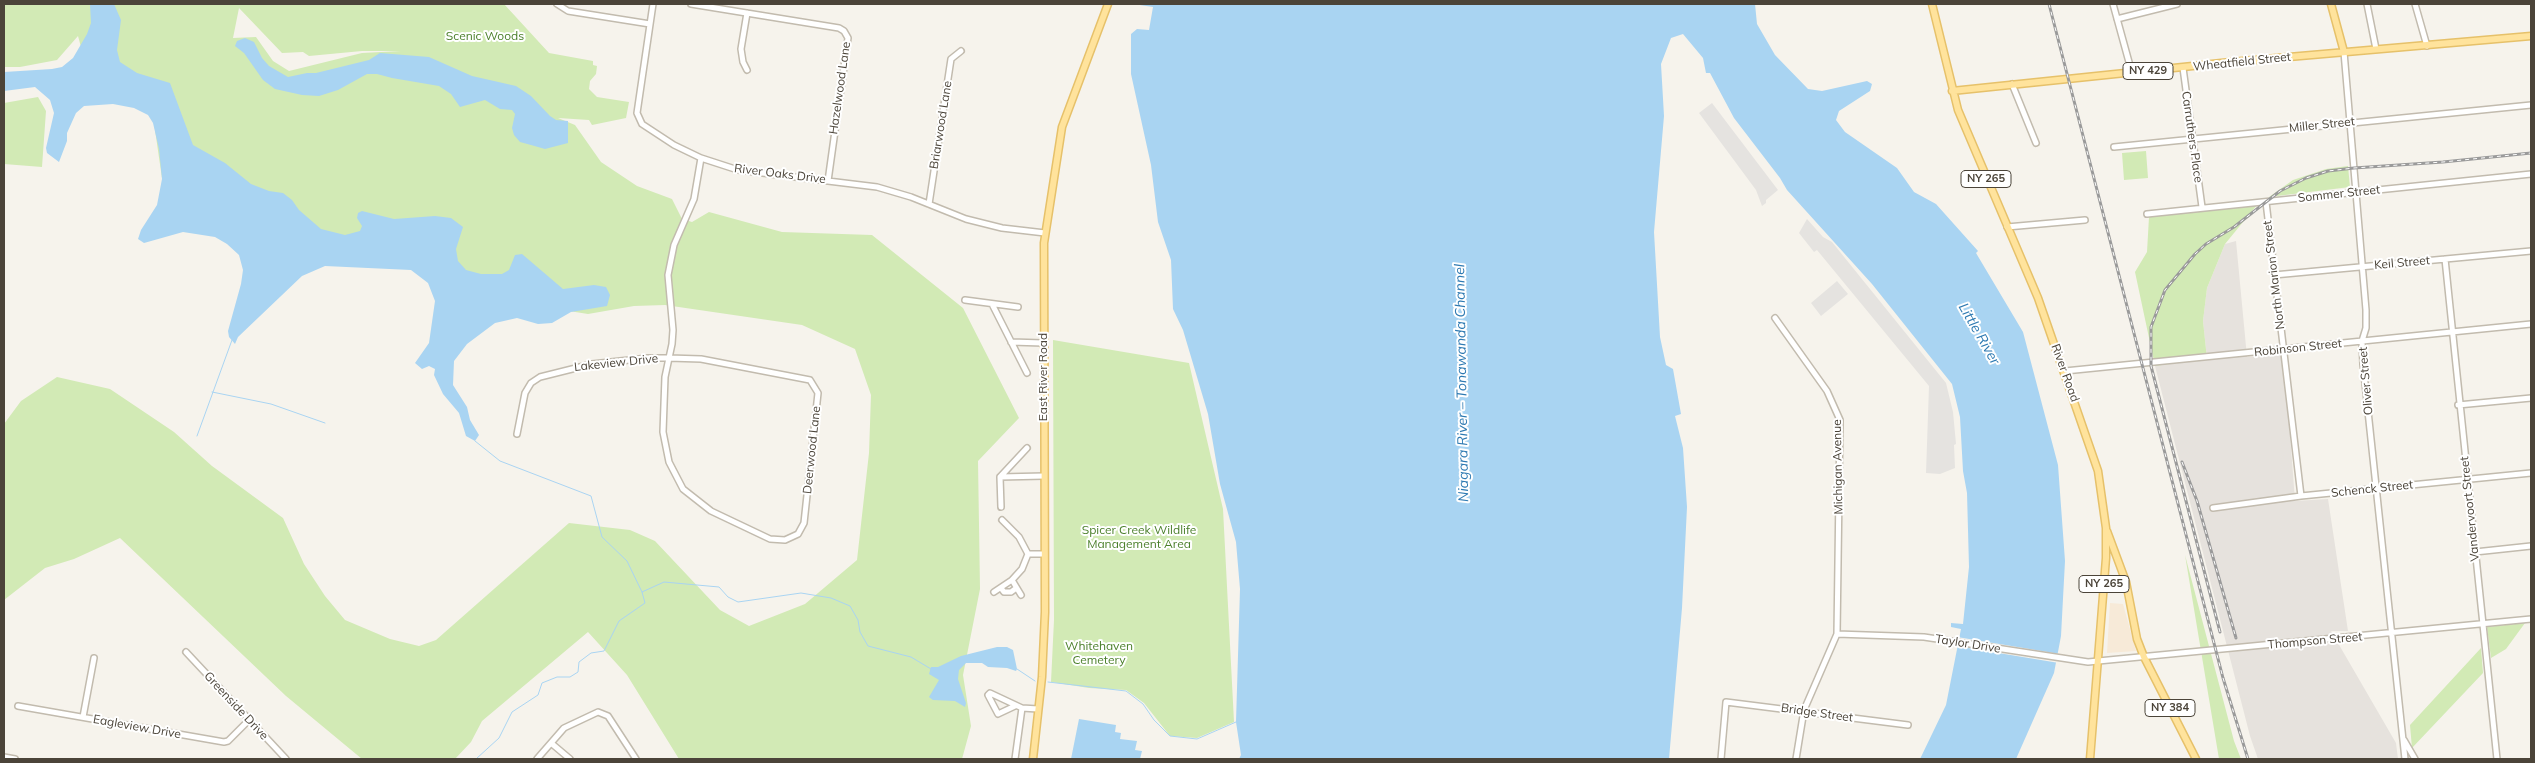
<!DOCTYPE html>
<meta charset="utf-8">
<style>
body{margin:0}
#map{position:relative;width:2535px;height:763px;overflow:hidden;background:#f6f3ec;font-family:Mulish,sans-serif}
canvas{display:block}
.frame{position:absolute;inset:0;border:5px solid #4b4439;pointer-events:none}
</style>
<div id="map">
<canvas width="2535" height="763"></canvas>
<div class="frame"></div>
</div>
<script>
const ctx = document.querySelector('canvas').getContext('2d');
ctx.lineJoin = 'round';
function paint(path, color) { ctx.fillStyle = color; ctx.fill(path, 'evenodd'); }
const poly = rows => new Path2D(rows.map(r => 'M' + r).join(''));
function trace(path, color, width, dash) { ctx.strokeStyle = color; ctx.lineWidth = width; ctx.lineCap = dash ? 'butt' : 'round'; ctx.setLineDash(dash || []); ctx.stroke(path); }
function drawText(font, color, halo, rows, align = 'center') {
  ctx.font = font + ' Mulish,sans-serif'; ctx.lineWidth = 4; ctx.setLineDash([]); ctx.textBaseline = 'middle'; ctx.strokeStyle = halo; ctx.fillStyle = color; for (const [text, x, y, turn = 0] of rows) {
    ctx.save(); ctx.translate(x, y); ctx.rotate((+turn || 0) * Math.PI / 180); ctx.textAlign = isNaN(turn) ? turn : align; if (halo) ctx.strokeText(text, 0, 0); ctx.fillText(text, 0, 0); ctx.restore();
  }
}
paint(poly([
 [2110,603,2123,604,2136,651,2107,653]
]), '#f7ead8');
paint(poly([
 [2236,241,2247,357,2284,354,2295,501,2328,499,2348,631,2331,631,2396,743,2398,759,2258,759,2250,736,2155,366,2207,359,2203,321,2207,288,2225,244]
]), '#e6e2dd');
paint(poly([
 [4,4,504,4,549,53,593,61,593,65,597,66,596,74,590,81,589,89,597,97,629,102,626,118,592,125,589,120,558,118,575,125,601,162,637,186,672,199,682,219,692,222,709,212,782,232,872,235,963,308,1019,418,978,461,980,589,963,675,971,726,962,759,679,759,627,675,588,632,482,721,471,742,455,759,362,759,286,696,120,538,74,559,45,568,4,600,4,424,21,401,57,377,110,389,174,432,212,466,283,518,304,564,325,596,345,620,390,639,419,646,436,640,569,523,630,530,655,541,720,610,749,626,805,604,857,560,869,453,871,395,855,349,802,325,665,305,634,306,588,314,512,302,405,262,165,199,152,109,84,58,78,36,57,60,20,67,4,67],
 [239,8,282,53,303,52,309,56,362,51,401,51,362,53,289,71,273,61,256,37,233,38],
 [38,97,46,111,42,167,4,164,4,103],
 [2146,151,2148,178,2124,180,2122,153],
 [2348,166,2350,187,2269,197,2293,180,2326,169],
 [2257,205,2225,244,2207,288,2203,321,2207,359,2155,366,2135,272,2147,252,2149,217],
 [1053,340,1189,363,1223,509,1234,722,1197,738,1170,736,1144,703,1126,690,1089,688,1051,682,1054,620],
 [2185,555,2234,741,2241,759,2219,759],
 [2525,623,2506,649,2491,658,2487,627],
 [2481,648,2483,673,2412,748,2410,725]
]), '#d2eab5');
paint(poly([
 [1712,103,1778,190,1766,200,1766,203,1762,206,1756,190,1699,113],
 [1807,219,1823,237,1832,242,1946,383,1953,412,1956,444,1954,445,1955,468,1940,474,1926,473,1929,386,1817,250,1814,252,1799,233],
 [1837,281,1848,294,1821,316,1811,303]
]), '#e5e3e0');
paint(poly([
 [90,4,114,4,121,20,117,50,120,62,137,73,170,83,193,145,225,163,251,184,269,191,283,193,292,200,299,210,321,229,345,235,360,231,362,226,357,218,358,213,362,211,394,219,435,216,451,218,463,227,456,249,458,261,466,270,481,274,502,274,509,270,515,255,522,254,563,289,594,285,606,287,610,295,607,306,571,312,552,323,538,324,517,318,495,323,467,344,454,361,453,385,467,407,470,420,479,435,475,441,466,436,459,413,443,394,434,375,435,369,429,366,422,369,415,363,429,343,435,301,428,283,411,270,325,266,302,276,238,337,235,344,229,337,228,331,241,284,243,270,239,255,227,244,215,237,183,232,144,243,138,239,141,230,157,205,162,179,159,149,153,123,148,115,134,108,113,104,84,106,76,113,67,133,67,141,59,162,47,153,46,148,54,113,50,100,35,87,4,91,4,72,52,69,62,67,73,58,87,34,91,23],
 [1133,4,1755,4,1757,24,1775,55,1808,89,1822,91,1867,81,1872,84,1870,91,1839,111,1836,120,1845,132,1897,168,1914,192,1936,204,1978,251,1976,253,2023,332,2058,465,2065,561,2061,636,2054,673,2016,759,1920,759,1946,705,1961,629,1951,627,1951,623,1963,624,1969,567,1967,493,1963,471,1960,417,1952,384,1872,284,1787,190,1780,178,1734,118,1710,73,1706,73,1703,58,1683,34,1671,38,1661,64,1664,116,1654,232,1660,337,1666,365,1673,369,1681,414,1675,416,1683,448,1687,507,1682,608,1669,759,1239,759,1241,755,1236,722,1240,589,1236,542,1220,484,1208,414,1183,330,1173,309,1171,260,1158,222,1151,165,1131,74,1131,34,1137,29,1149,30,1153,7],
 [245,38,254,42,262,58,269,66,288,77,307,73,316,73,369,60,380,53,429,57,472,76,516,86,531,96,550,116,556,120,568,121,568,143,545,149,531,145,520,142,514,135,512,128,515,114,512,110,500,109,485,100,460,107,451,94,439,86,392,78,377,74,367,74,338,90,319,96,302,95,275,89,263,80,244,53,235,46,237,41],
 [997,647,1007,647,1013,650,1017,669,1016,671,1007,668,988,667,982,663,966,663,959,670,958,679,966,703,965,707,955,701,933,700,929,697,939,680,929,674,931,667,938,667,961,656],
 [1079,719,1116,725,1115,732,1121,733,1120,739,1137,741,1135,750,1142,751,1140,759,1071,759]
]), '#a9d4f2');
paint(poly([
 [1957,637,2060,654,2059,663,1956,646]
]), '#f6f3ec');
trace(poly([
 [212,392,271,404,325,423],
 [197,436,232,340],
 [475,441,500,461,591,496,602,537,627,561,642,592],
 [1017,669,1035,681],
 [1048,682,1126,691,1143,704,1154,720,1170,736,1197,739,1236,722],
 [476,759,499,738,512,712,538,695,542,683,557,677,570,677,578,672,579,662,591,653,604,651,619,621,645,603,642,592,664,582,719,587,728,597,738,602,801,593,831,598,850,606,858,620,860,632,868,646,911,657,931,669]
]), '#a9d4f2', 1);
const minor = poly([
 [557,4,568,11,650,24],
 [653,4,637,113,642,124,674,145,701,158,738,170,877,187,911,197,966,219,1002,228,1045,233],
 [691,4,839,28,844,31,848,38,828,181],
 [2113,4,2132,73],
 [2367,4,2376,49],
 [2415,4,2427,46],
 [2117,19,2177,4],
 [2344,52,2366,310,2366,328,2362,341,2363,364,2405,759],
 [2183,68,2202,207],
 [747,70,743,62,741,49,747,13],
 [2012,84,2036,143],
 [2114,147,2531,105],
 [2266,202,2301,496],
 [929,204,951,59,961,51],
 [2147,214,2531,174],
 [2007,227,2085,220],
 [2445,259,2497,759],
 [2274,275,2531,251],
 [965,300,1018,307],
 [992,304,1027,373],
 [1775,318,1827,391,1840,420,1837,634,1804,710,1796,759],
 [1011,342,1043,343],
 [2065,371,2531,324],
 [2458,405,2531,398],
 [517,434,525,393,531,383,540,377,592,364,648,358,669,358,701,359,810,380,818,393,804,523,798,534,785,540,770,539,711,511,683,489,669,462,663,432,665,377,669,358,672,344,673,330,668,275,674,245,694,199,701,158],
 [1000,477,1044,476],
 [1001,507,1000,477,1027,448],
 [2213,508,2301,496,2531,473],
 [2475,552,2531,546],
 [1028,554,1044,554],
 [1012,580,1021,595],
 [1001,588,1004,592,1011,592,1015,589],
 [994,592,1012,580,1022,569,1028,554,1019,537,1002,520],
 [1837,634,1924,637,2088,662,2531,619],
 [186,652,286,759],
 [18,706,224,742,228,741,249,720],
 [1015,706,998,714,988,695,990,693,1022,708,1038,709],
 [83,717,94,658],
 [2404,740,2415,759],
 [551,743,570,759],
 [4,757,15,759],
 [537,759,564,728,598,712,608,716,636,759],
 [1015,759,1022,708],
 [1721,759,1726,702,1908,725]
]);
const major = poly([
 [1932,4,1958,110,2038,298,2098,471,2106,528,2106,558,2090,759],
 [2331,4,2344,52],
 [1952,91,2231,62,2531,36],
 [2107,531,2126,582,2137,639,2144,657,2196,759],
 [1033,759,1042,677,1045,612,1044,243,1062,127,1108,4]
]);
trace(minor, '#c2bbae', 8);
trace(major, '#e6c16a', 9);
trace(minor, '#fff', 5);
trace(major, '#ffe39c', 6);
const rail = poly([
 [2049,4,2223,678,2248,759],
 [2182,462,2197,501,2236,638],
 [2220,632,2151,366,2151,327,2165,290,2195,254,2206,244,2234,227,2280,191,2306,178,2328,171,2354,168,2443,162,2531,153]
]);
trace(rail, '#9a9a9a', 3);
trace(rail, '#fff', 1, [4]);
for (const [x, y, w] of [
 [2148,71,50],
 [1986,179,50],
 [2104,584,50],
 [2170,708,50]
]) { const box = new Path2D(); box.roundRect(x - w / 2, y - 8.5, w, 17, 4); ctx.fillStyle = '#fff'; ctx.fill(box); trace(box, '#4b4439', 1); }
drawText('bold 11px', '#4b4439', null, [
 ["NY 429",2148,71],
 ["NY 265",1986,179],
 ["NY 265",2104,584],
 ["NY 384",2170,708]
]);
drawText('12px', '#4a7f2a', '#fff', [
 ["Scenic Woods",485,36],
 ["Spicer Creek Wildlife",1139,530],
 ["Management Area",1139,544],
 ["Whitehaven",1099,646],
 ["Cemetery",1099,660]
]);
drawText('12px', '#4b4439', '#fff', [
 ["Wheatfield Street",2242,62,-6],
 ["Hazelwood Lane",840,88,-82],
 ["Briarwood Lane",941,125,-81],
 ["Miller Street",2322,125,-6],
 ["Carruthers Place",2192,137,82],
 ["River Oaks Drive",780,174,7],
 ["Sommer Street",2339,194,-6],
 ["Keil Street",2402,263,-5],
 ["North Marion Street",2274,275,-97],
 ["Robinson Street",2298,348,-6],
 ["Lakeview Drive",616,363,-6],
 ["River Road",2065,373,70],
 ["East River Road",1043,377,-90],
 ["Oliver Street",2366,381,-95],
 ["Deerwood Lane",812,450,-84],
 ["Michigan Avenue",1838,467,-91],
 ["Schenck Street",2372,489,-6],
 ["Vandervoort Street",2470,509,-96],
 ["Thompson Street",2315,641,-5],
 ["Taylor Drive",1968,644,9],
 ["Greenside Drive",236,706,47],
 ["Bridge Street",1817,713,8],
 ["Eagleview Drive",137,727,10]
]);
drawText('italic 14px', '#2e7ab2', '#fff', [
 ["Little River",1979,334,60],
 ["Niagara River – Tonawanda Channel",1462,383,-91]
]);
</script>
